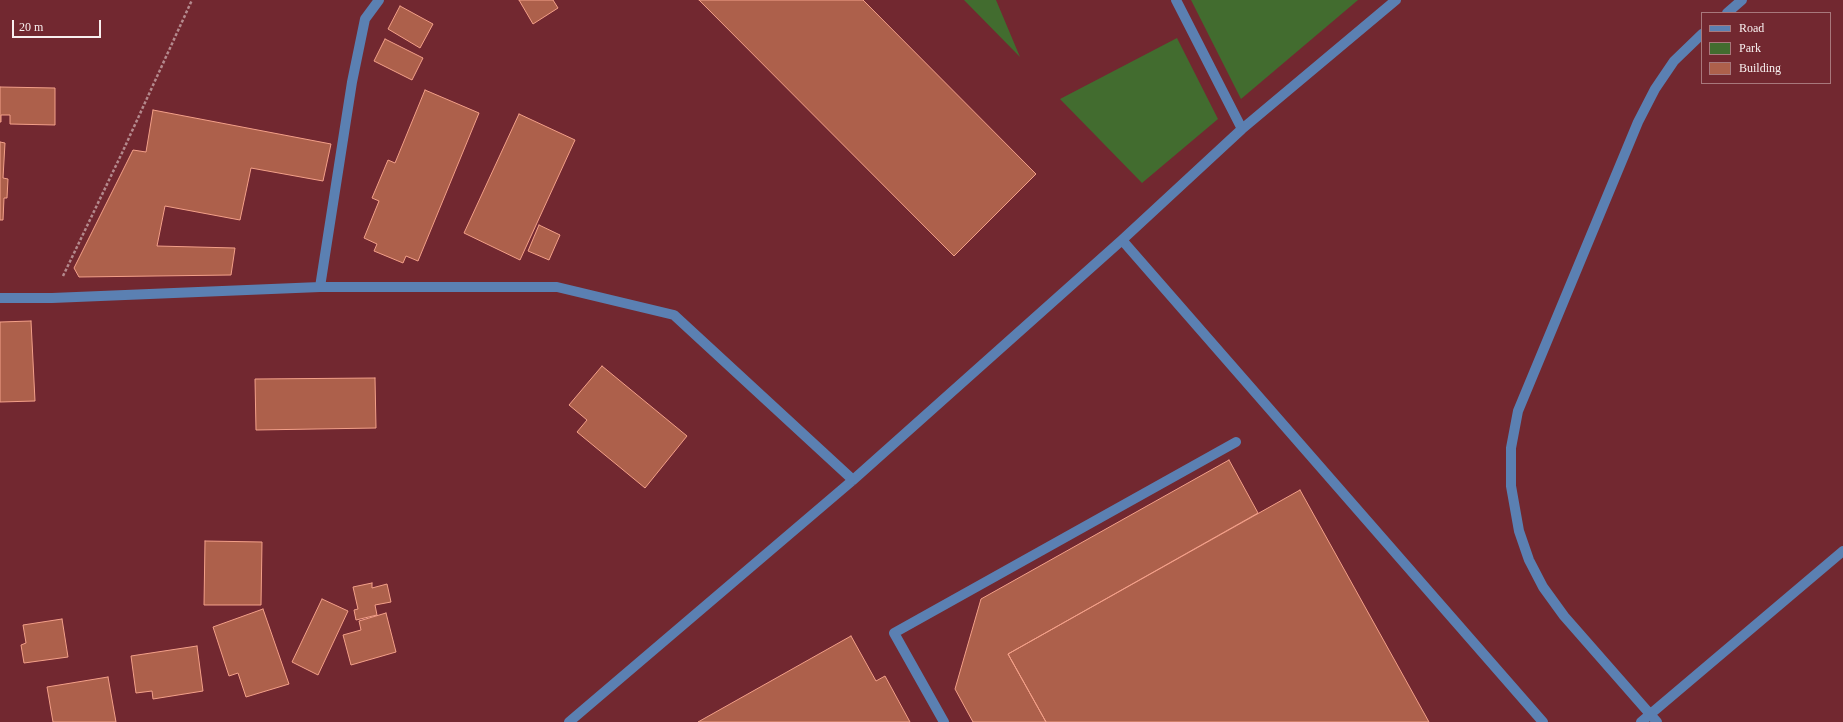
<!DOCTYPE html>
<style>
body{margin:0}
#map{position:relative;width:1843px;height:722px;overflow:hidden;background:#722830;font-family:Georgia,serif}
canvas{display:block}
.legend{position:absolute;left:1701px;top:12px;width:130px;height:72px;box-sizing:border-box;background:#722830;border:1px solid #a8787c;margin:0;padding:5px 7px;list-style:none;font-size:12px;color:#f8efef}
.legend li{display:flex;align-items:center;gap:8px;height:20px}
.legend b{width:20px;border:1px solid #a8787c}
.scale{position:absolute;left:12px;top:20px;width:89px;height:18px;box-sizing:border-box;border:2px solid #f8efef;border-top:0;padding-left:5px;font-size:12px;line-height:14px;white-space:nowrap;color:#f8efef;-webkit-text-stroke:3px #722830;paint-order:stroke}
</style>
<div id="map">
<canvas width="1843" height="722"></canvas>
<ul class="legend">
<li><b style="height:5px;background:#5b80b2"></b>Road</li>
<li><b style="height:11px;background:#426c2f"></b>Park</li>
<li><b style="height:11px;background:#ad604b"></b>Building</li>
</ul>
<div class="scale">20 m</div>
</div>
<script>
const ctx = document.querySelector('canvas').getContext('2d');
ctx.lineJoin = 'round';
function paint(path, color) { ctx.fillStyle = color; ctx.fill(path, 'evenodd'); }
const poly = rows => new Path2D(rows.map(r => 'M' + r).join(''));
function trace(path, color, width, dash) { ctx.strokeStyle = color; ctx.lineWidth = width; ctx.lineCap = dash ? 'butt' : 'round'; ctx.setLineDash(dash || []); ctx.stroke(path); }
paint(poly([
 [964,0,996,0,1020,57],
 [1191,0,1358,0,1241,99],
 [1177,38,1218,119,1142,183,1060,99]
]), '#426c2f');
const building = poly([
 [519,0,553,0,558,8,533,24,519,0],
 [699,0,863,0,1036,174,954,256,699,0],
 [400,6,433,24,420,48,388,29,400,6],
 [385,39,423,58,412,80,374,61,385,39],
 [0,87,55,88,55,125,10,124,10,115,1,115,1,122,0,122,0,87],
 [425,90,479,113,418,261,406,256,403,263,374,251,377,244,364,238,379,201,372,198,388,160,395,163,425,90],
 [153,110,331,144,323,181,251,168,240,220,165,206,157,246,235,248,231,275,79,277,74,268,133,150,146,152,153,110],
 [519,114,575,140,520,260,464,233,519,114],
 [0,142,5,143,3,178,8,179,7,198,4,198,3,220,0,220,0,142],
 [539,225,560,235,549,260,528,251,539,225],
 [31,321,35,401,0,402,0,322,31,321],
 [602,366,687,436,645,488,577,432,587,420,569,405,602,366],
 [375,378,376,428,256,430,255,379,375,378],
 [1229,460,1258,513,1008,654,1046,722,973,722,955,689,981,599,1229,460],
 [1300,490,1429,722,1046,722,1008,654,1300,490],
 [205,541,262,542,261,605,204,605,205,541],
 [372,583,372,588,387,584,391,602,375,605,377,615,356,620,354,610,358,609,353,587,372,583],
 [322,599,348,611,318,675,292,662,322,599],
 [263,609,289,684,246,697,238,673,229,676,213,627,263,609],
 [386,613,396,652,351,665,343,635,361,630,359,621,386,613],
 [62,619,68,657,24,663,21,645,26,643,23,625,62,619],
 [851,636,876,681,885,676,910,722,698,722,851,636],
 [197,646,203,691,153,699,152,691,136,693,131,656,197,646],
 [108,677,116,722,53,722,47,687,108,677]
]);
paint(building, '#ad604b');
trace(building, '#f3a089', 1);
trace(poly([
 [63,276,122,153,192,0]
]), '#b4898d', 2.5, [3, 2]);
trace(poly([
 [1176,0,1242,129],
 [1727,13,1742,0],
 [1122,240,1543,722],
 [320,287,352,82,365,19,379,0],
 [0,298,52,298,320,287,557,287,674,315,853,480],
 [569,722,853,480,1122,240,1242,129,1396,0],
 [944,722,894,633,1236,442],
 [1641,722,1843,551],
 [1657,722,1564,616,1543,587,1529,560,1519,531,1511,486,1511,448,1518,411,1638,122,1655,89,1674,61,1702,34]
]), '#5b80b2', 10);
</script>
